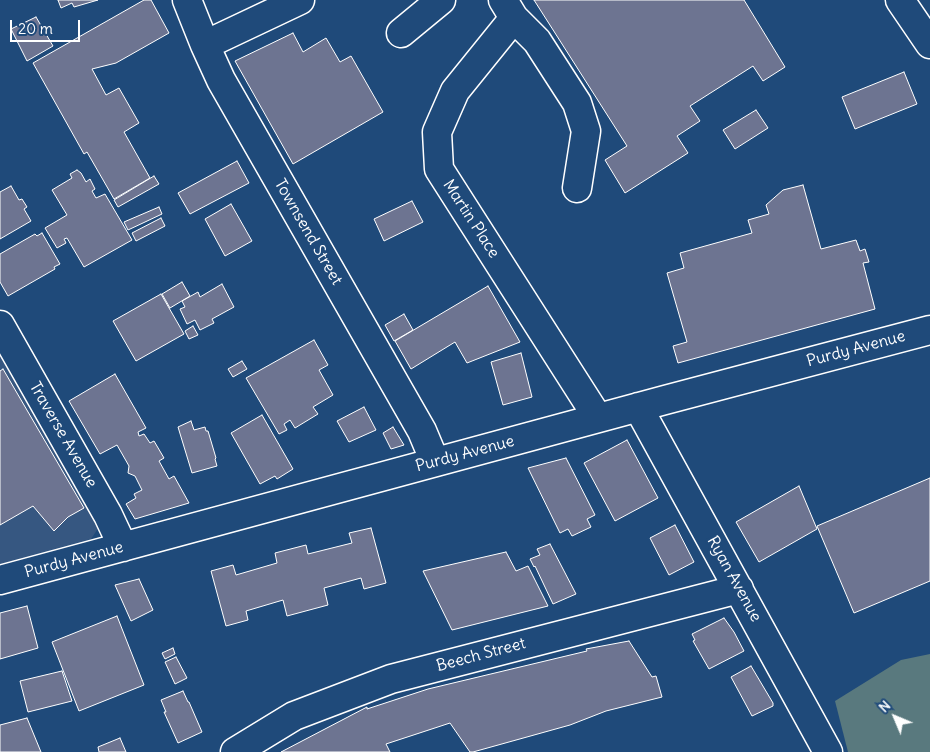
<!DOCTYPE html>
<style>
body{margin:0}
#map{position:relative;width:930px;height:752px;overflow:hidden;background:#1f4a7a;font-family:Delius,sans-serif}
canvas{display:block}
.north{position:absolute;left:870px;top:692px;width:50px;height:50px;-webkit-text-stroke:4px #1f4a7a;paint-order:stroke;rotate:315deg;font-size:14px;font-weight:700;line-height:20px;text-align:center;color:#fff}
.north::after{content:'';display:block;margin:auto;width:18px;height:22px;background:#fff;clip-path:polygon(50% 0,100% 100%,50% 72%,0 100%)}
.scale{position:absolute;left:10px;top:20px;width:70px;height:22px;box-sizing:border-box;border:2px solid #fff;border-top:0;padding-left:6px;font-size:15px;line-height:18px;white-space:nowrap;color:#fff;-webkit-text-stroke:4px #1f4a7a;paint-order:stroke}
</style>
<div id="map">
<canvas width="930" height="752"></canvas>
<div class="north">N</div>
<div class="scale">20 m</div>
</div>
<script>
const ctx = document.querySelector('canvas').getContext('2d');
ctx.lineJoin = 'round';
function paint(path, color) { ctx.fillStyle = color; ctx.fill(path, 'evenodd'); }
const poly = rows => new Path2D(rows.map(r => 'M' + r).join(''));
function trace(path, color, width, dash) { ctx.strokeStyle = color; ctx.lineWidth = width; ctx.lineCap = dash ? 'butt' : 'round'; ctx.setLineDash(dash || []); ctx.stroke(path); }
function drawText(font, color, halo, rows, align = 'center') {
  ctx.font = font + ' Delius,sans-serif'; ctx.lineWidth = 5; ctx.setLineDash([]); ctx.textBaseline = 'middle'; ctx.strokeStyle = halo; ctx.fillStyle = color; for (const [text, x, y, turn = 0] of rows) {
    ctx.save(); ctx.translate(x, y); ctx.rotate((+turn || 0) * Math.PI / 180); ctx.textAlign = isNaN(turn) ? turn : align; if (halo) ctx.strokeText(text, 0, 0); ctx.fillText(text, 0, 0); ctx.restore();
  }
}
paint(poly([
 [0,344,101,524,91,539,0,564]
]), '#365781');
paint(poly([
 [930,654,930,752,848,752,835,701,901,660]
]), '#59797e');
const building = poly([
 [58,0,98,0,74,7,72,3,61,8,58,0],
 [144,0,151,0,169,33,116,63,92,69,106,95,119,88,139,123,124,132,150,178,114,199,87,152,84,154,33,63,144,0],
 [534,0,744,0,785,67,763,81,753,66,690,106,700,121,677,136,688,153,625,193,605,160,627,146,534,0],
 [36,17,53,46,27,61,11,29,36,17],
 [293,33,303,52,326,38,340,62,351,56,383,112,293,164,235,61,293,33],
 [904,72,917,104,855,129,842,97,904,72],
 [756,110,768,128,735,149,723,130,756,110],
 [237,161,249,183,190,214,178,193,237,161],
 [77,170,81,173,86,182,90,179,95,189,92,191,96,198,105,194,132,240,84,267,67,238,64,239,66,243,57,248,45,228,67,215,52,190,72,178,70,174,77,170],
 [154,176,159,184,118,207,114,200,154,176],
 [803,185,821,249,856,240,860,251,865,249,869,262,863,263,875,309,678,363,673,346,687,342,667,273,684,268,680,253,752,233,748,220,769,214,766,205,783,190,803,185],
 [11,186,19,200,22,199,27,207,24,209,31,221,0,239,0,192,11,186],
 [412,201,423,222,384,241,374,219,412,201],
 [231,204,252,241,225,256,205,219,231,204],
 [159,207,162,214,128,230,124,222,159,207],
 [161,218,165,226,136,241,132,233,161,218],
 [42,233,60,264,54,267,55,269,8,296,0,282,0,254,35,234,37,236,42,233],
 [182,282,190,296,170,308,162,294,182,282],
 [222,284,234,307,212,319,214,323,200,330,195,320,187,324,180,309,185,307,182,301,198,292,200,297,222,284],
 [488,286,520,342,467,363,455,342,411,369,395,341,488,286],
 [161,294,184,334,136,361,113,321,161,294],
 [404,314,413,330,394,341,385,325,404,314],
 [193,326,198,335,189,339,185,331,193,326],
 [314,340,328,365,319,370,333,395,313,407,318,414,295,428,290,420,284,424,287,430,279,434,246,378,314,340],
 [521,353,532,397,503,405,491,362,521,353],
 [242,361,247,369,233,377,228,369,242,361],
 [3,369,84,508,68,517,54,531,33,506,0,525,0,371,3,369],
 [115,374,146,428,138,432,139,436,144,434,150,443,154,441,164,458,159,461,169,479,174,476,189,503,135,519,126,504,136,498,134,494,142,490,135,476,128,473,129,466,117,445,100,454,69,401,115,374],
 [364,407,376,430,349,442,337,421,364,407],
 [262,415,293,469,277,479,275,476,260,484,231,433,262,415],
 [191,421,194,430,205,427,206,431,208,431,216,458,215,459,217,466,192,473,178,427,191,421],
 [393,427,404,445,391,449,383,433,393,427],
 [627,440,658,498,615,521,584,463,627,440],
 [566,458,595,515,587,519,591,527,572,536,568,529,560,533,528,468,566,458],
 [930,478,930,581,854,613,817,526,930,478],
 [799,486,817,529,759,562,736,522,799,486],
 [675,525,694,562,669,575,650,538,675,525],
 [371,528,386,583,364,589,361,578,324,588,328,605,287,616,283,600,246,611,248,620,226,626,211,571,233,565,236,575,277,563,275,553,306,545,308,554,352,543,349,533,371,528],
 [550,544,576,594,553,604,535,566,534,567,530,559,540,555,537,549,550,544],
 [506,552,516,571,528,566,548,606,452,630,423,571,506,552],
 [139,579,153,610,131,621,115,585,139,579],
 [27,606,38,648,0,659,0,613,27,606],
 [117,616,144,685,79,711,52,642,117,616],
 [724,618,734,632,744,651,709,669,693,641,695,640,692,634,724,618],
 [629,641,652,677,656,676,662,697,606,711,570,725,473,752,470,752,450,723,386,744,390,752,281,752,367,707,367,709,428,689,587,651,586,649,629,641],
 [173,648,175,654,165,659,162,653,173,648],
 [176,657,187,678,175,684,165,662,176,657],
 [751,666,773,703,773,706,752,716,731,677,751,666],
 [62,671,72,701,28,712,20,681,62,671],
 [183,691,188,702,189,702,202,732,178,743,164,712,166,712,161,700,183,691],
 [27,718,41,752,0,752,0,725,27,718],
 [120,738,126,752,99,752,98,747,120,738]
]);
paint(building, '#6d7491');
trace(building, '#fff', 1);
const minor = poly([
 [187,0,205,45,221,80,422,431,435,462],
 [503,0,514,18,455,91,437,132,439,169,598,418],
 [900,0,930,44],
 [514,18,537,41,577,103,586,131,577,188],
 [401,33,441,0],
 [205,45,300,0],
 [0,325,108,515,123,547],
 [638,407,828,752],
 [0,580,665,400,930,330],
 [235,752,294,716,391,679,739,589]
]);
trace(minor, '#fff', 31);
trace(minor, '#1f4a7a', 28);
drawText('16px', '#fff', '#1f4a7a', [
 ["Martin Place",471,219,57],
 ["Townsend Street",308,232,60],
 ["Purdy Avenue",856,349,-15],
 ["Traverse Avenue",63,435,60],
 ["Purdy Avenue",465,454,-15],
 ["Purdy Avenue",74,560,-15],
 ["Ryan Avenue",734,579,61],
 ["Beech Street",481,655,-15]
]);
</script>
